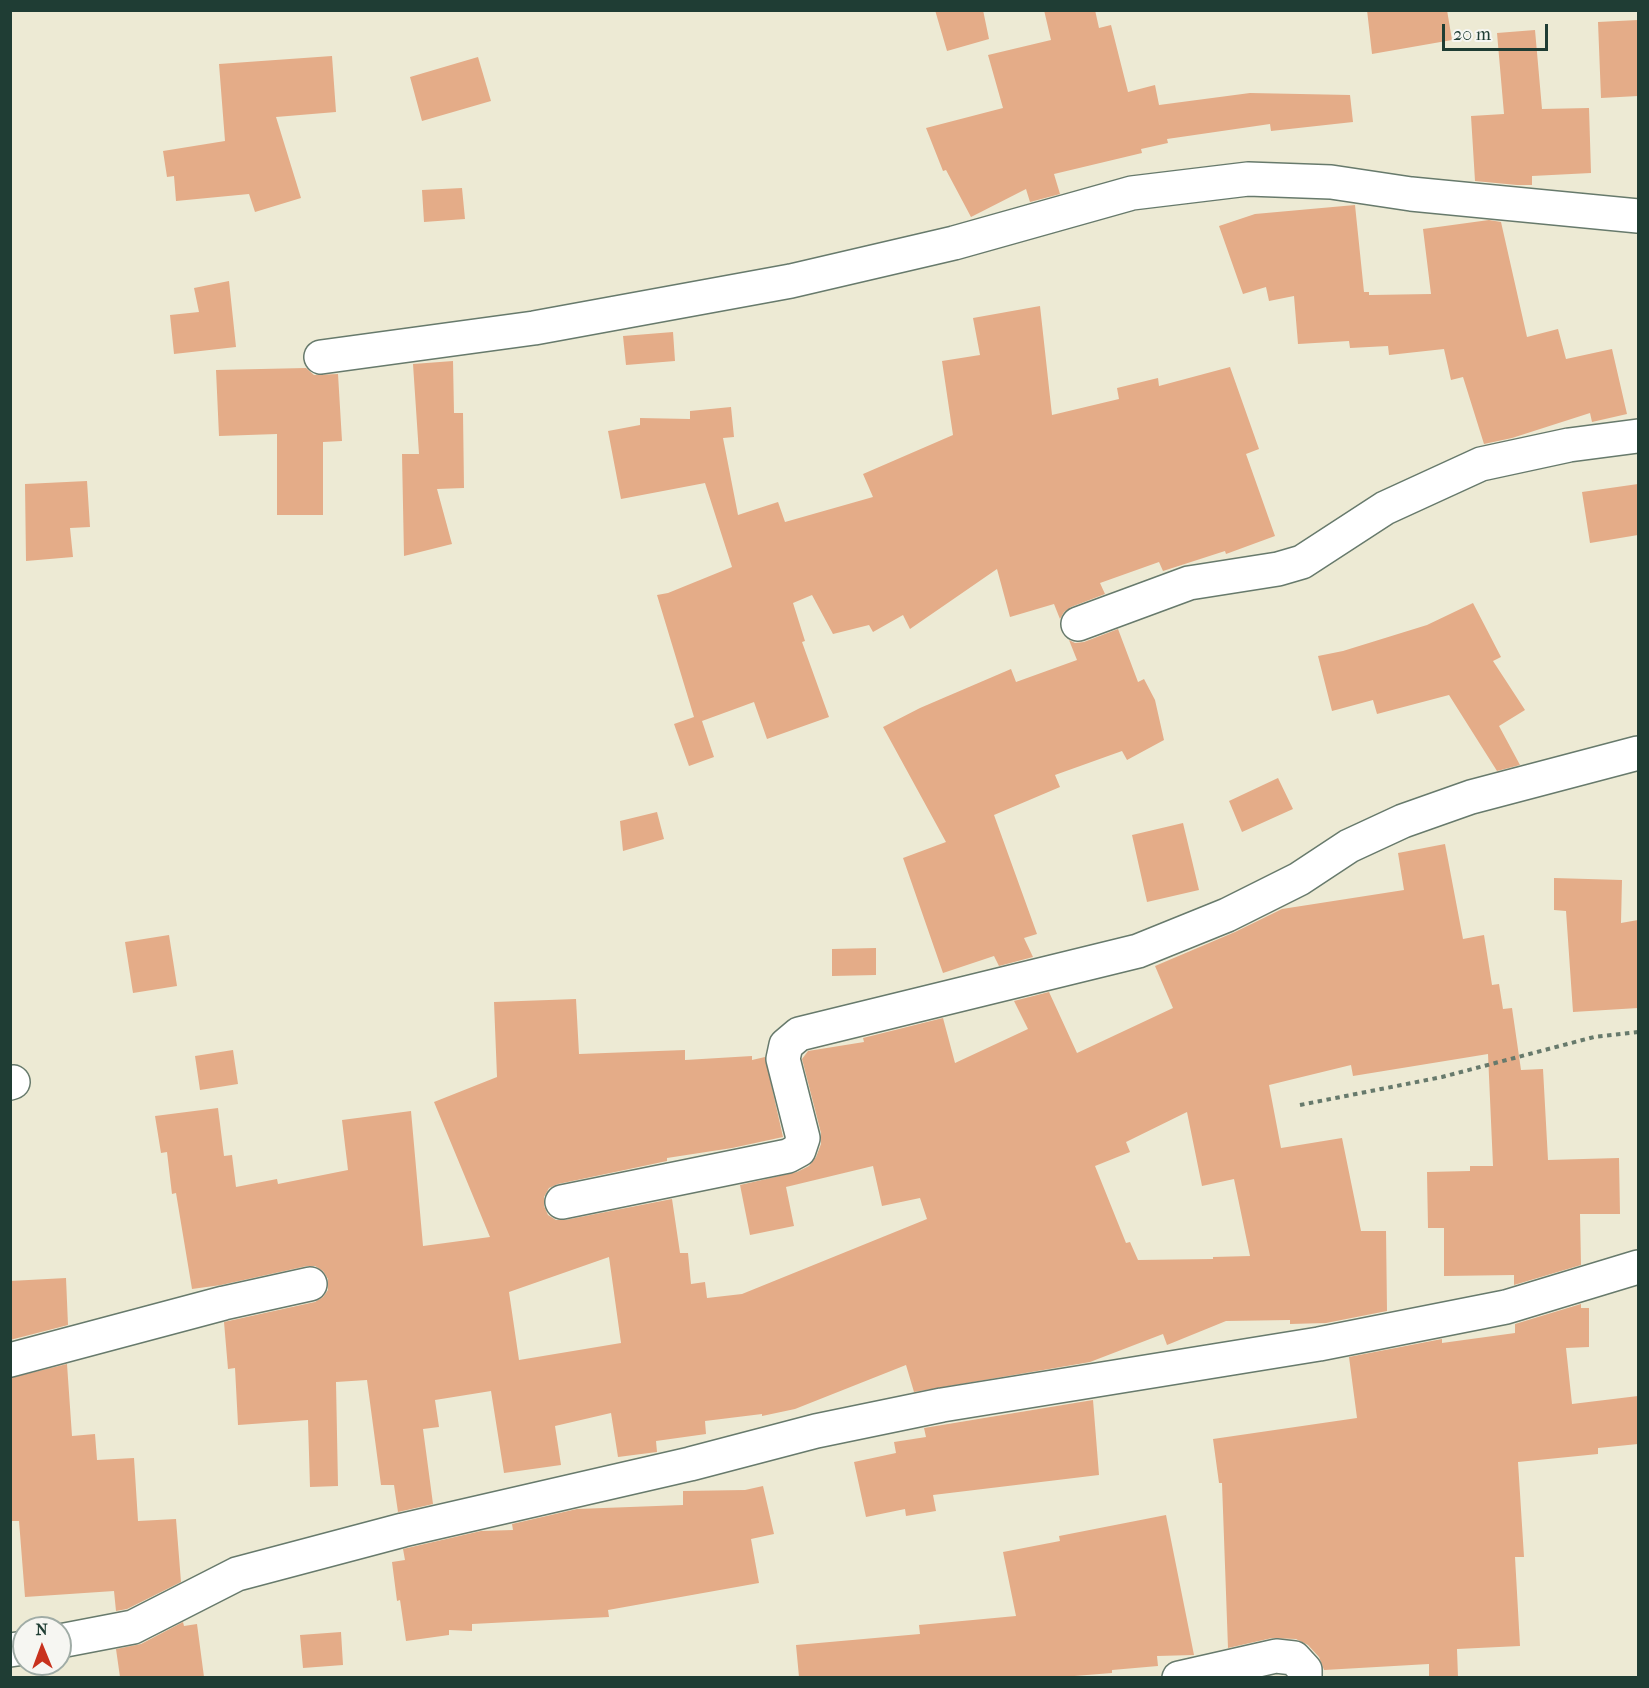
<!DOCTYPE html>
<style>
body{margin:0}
#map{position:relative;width:1649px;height:1688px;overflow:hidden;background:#edead4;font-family:"IM FELL French Canon",serif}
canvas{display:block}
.frame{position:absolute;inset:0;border:12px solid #1f3d34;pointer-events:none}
.north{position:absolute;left:12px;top:1616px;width:60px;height:60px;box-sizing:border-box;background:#f6f6f2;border:2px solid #a0aca6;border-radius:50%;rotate:359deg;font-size:16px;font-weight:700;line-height:24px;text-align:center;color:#1f3d34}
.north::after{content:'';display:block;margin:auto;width:21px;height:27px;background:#c8321e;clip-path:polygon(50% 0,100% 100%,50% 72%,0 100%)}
.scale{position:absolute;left:1442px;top:24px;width:106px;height:27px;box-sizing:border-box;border:3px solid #1f3d34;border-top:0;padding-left:8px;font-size:18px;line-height:21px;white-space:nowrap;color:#1f3d34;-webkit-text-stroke:4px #f6f6f2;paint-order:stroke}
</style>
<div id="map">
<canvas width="1649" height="1688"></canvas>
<div class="frame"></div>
<div class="north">N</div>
<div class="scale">20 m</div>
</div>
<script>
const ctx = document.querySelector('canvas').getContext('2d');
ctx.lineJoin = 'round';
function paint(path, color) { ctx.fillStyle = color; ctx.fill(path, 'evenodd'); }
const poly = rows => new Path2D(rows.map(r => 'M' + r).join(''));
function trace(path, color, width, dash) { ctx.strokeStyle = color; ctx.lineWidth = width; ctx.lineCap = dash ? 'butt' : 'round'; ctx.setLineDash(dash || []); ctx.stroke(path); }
paint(poly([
 [935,10,983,10,989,39,947,51],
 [1044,10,1095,10,1099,28,1111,25,1128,92,1155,85,1159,105,1250,93,1350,95,1353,122,1271,131,1270,124,1167,139,1168,143,1141,149,1142,153,1054,174,1060,194,1030,202,1026,189,971,217,946,170,943,171,926,128,1003,108,988,55,1051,40],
 [1367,10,1447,10,1452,40,1372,54],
 [1638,20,1638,96,1601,98,1598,22],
 [1535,30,1542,109,1589,108,1591,173,1532,176,1532,185,1517,185,1475,181,1471,116,1504,114,1497,33],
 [332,56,336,112,276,117,301,198,255,212,249,194,176,201,174,176,167,177,163,151,225,141,219,64],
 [478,57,491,101,422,121,410,77],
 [462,188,465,219,424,222,422,190],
 [1355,205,1364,292,1369,292,1369,295,1431,294,1423,229,1489,220,1501,222,1527,337,1558,329,1566,359,1612,349,1627,414,1592,422,1590,413,1512,438,1484,444,1463,377,1451,380,1444,349,1389,355,1388,346,1350,348,1349,341,1298,344,1294,296,1269,301,1266,287,1243,294,1219,226,1255,214],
 [229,281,236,347,174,354,170,315,199,312,194,288],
 [1040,306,1052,415,1119,399,1117,388,1158,378,1159,386,1230,367,1259,449,1246,454,1275,536,1226,554,1225,551,1163,571,1159,562,1100,583,1105,594,1071,607,1064,612,1060,619,1054,604,1010,617,997,569,910,629,903,615,873,632,869,625,833,634,812,595,793,603,805,641,802,642,829,717,767,739,754,702,702,721,714,757,689,766,674,724,694,717,657,595,668,593,732,567,705,483,621,499,608,431,640,425,640,418,690,419,690,411,731,407,734,437,723,438,738,515,778,502,785,522,873,497,863,474,953,435,942,361,980,355,973,318],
 [673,332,675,361,626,365,623,336],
 [453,361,454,413,463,413,464,488,437,489,452,544,404,556,402,454,419,454,413,364],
 [306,368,314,375,338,374,342,441,323,442,323,515,277,515,277,434,219,436,216,370],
 [87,481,90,527,70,528,73,557,26,561,25,484],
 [1638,484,1638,535,1590,543,1582,492],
 [1473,603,1501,657,1493,661,1525,710,1499,726,1520,765,1497,771,1449,695,1377,714,1373,700,1332,711,1318,656,1343,651,1427,625],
 [1118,629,1138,682,1144,679,1155,700,1164,740,1127,760,1122,751,1055,775,1060,787,994,815,1037,934,1024,938,1033,957,999,966,994,956,943,973,903,858,946,842,883,727,920,708,1011,669,1016,682,1077,660,1069,640,1075,643,1084,642],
 [1278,778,1293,809,1242,832,1229,801],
 [657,812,664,839,623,851,620,821],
 [1183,823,1199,890,1147,902,1132,835],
 [1445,844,1463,939,1484,935,1492,985,1499,984,1503,1009,1512,1008,1521,1070,1543,1069,1548,1160,1619,1158,1620,1214,1580,1214,1581,1265,1514,1285,1514,1275,1444,1276,1444,1228,1428,1228,1427,1172,1470,1171,1470,1166,1493,1166,1488,1054,1353,1076,1351,1065,1269,1085,1281,1148,1342,1138,1361,1231,1386,1231,1387,1311,1326,1323,1290,1324,1290,1320,1226,1321,1167,1345,1163,1334,1090,1362,914,1392,906,1365,795,1409,762,1416,762,1414,705,1421,706,1434,656,1441,657,1452,618,1457,611,1413,555,1426,561,1465,504,1473,491,1391,435,1400,439,1427,423,1429,433,1504,398,1512,394,1485,381,1485,367,1380,336,1382,338,1486,310,1487,308,1420,238,1425,235,1368,228,1369,224,1322,315,1302,323,1297,328,1290,328,1279,323,1271,315,1266,307,1266,221,1285,192,1289,176,1193,172,1194,167,1152,161,1153,155,1116,218,1108,224,1156,232,1155,236,1187,277,1179,278,1184,348,1170,342,1120,411,1111,423,1246,490,1237,434,1102,497,1077,494,1002,576,999,579,1054,685,1050,685,1060,752,1056,752,1060,765,1057,783,1137,732,1148,667,1158,667,1161,558,1184,549,1188,544,1197,544,1206,548,1215,556,1220,565,1220,672,1199,680,1253,688,1253,691,1284,705,1282,707,1298,742,1294,927,1219,920,1198,882,1206,873,1166,786,1187,794,1226,750,1235,740,1185,797,1172,809,1166,816,1157,821,1144,821,1133,802,1059,808,1051,864,1042,863,1038,943,1018,955,1063,1028,1029,1014,1001,1049,992,1077,1053,1173,1008,1155,966,1235,932,1282,909,1404,890,1398,853],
 [1187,1112,1202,1186,1234,1179,1250,1256,1213,1257,1213,1259,1138,1260,1130,1242,1126,1243,1095,1166,1130,1152,1126,1142],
 [609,1257,621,1343,519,1360,509,1292],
 [1554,878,1622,880,1621,923,1638,920,1638,1008,1573,1012,1566,911,1554,910],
 [169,935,177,986,133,993,125,942],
 [876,948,876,975,832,976,832,949],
 [233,1050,238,1084,200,1090,195,1056],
 [66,1278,68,1325,10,1340,10,1281],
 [1581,1304,1581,1308,1589,1308,1589,1347,1566,1348,1572,1404,1638,1396,1638,1444,1598,1448,1598,1454,1518,1462,1524,1557,1515,1557,1520,1646,1457,1649,1458,1677,1429,1677,1429,1664,1324,1670,1319,1657,1308,1645,1296,1639,1272,1638,1228,1648,1222,1483,1219,1483,1213,1439,1357,1418,1349,1357,1442,1339,1442,1343,1515,1333,1515,1324],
 [67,1364,72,1436,95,1434,97,1460,134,1458,138,1521,176,1519,181,1582,127,1609,116,1611,114,1591,25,1597,19,1521,10,1521,10,1378],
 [1093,1400,1099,1475,933,1495,936,1511,906,1516,905,1509,866,1517,854,1462,896,1453,894,1442,926,1437,924,1428],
 [763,1486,774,1534,751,1539,759,1583,608,1610,609,1617,472,1624,472,1631,449,1630,449,1635,406,1641,400,1600,397,1601,392,1562,405,1560,403,1549,481,1531,513,1530,512,1524,577,1509,683,1505,683,1491,745,1490],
 [1166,1515,1194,1655,1157,1656,1158,1666,1112,1670,1112,1673,1062,1677,799,1677,796,1645,920,1634,919,1625,1016,1616,1003,1552,1060,1541,1059,1536],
 [183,1622,184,1626,197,1624,204,1677,120,1677,116,1649,141,1644],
 [341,1632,343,1665,303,1668,300,1635]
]), '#e4ac88');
const minor = poly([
 [321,357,534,328,791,281,954,243,1132,193,1248,179,1331,182,1411,194,1638,216],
 [1078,624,1189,583,1278,569,1302,562,1385,508,1481,464,1569,445,1638,436],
 [10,1083,13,1082],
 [562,1202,788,1156,799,1150,803,1138,783,1059,786,1045,799,1034,1138,951,1227,915,1299,879,1349,846,1403,821,1471,797,1638,753],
 [10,1360,224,1303,310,1284],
 [60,1641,133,1627,237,1574,403,1530,690,1464,816,1431,942,1405,1319,1344,1506,1307,1638,1267],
 [10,1650,24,1648],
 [1179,1678,1276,1656,1294,1658,1305,1670,1305,1678]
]);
trace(minor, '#677a6c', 36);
trace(poly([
 [1300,1105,1442,1077,1594,1037,1638,1032]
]), '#677a6c', 4, [4.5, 4.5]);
trace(minor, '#fff', 33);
</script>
